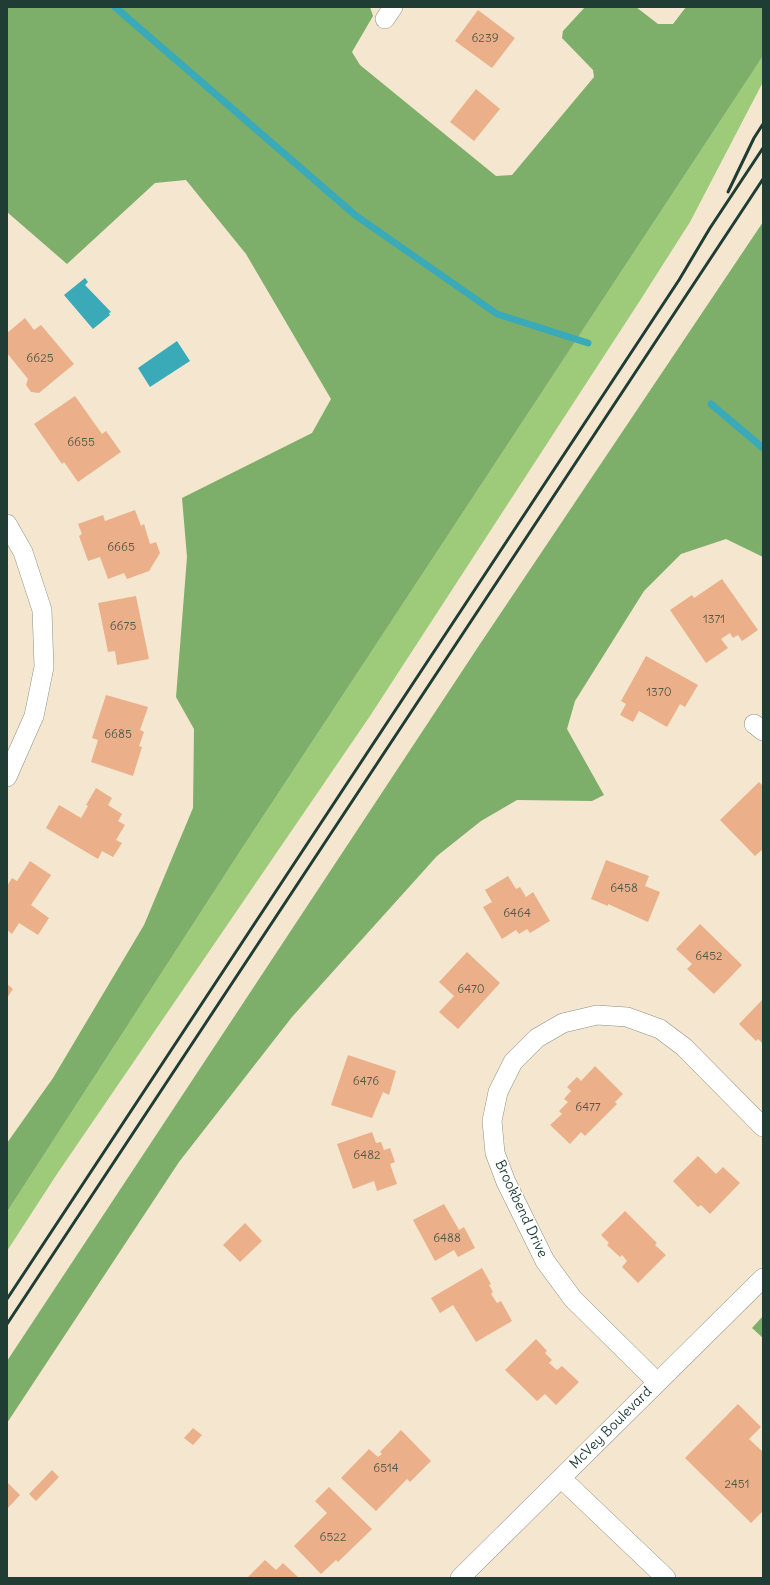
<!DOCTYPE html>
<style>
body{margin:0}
#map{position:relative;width:770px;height:1585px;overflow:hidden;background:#f4e6cf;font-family:Delius,sans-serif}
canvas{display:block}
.frame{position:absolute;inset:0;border:8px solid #1f3d34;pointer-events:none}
</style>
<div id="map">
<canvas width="770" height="1585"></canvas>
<div class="frame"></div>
</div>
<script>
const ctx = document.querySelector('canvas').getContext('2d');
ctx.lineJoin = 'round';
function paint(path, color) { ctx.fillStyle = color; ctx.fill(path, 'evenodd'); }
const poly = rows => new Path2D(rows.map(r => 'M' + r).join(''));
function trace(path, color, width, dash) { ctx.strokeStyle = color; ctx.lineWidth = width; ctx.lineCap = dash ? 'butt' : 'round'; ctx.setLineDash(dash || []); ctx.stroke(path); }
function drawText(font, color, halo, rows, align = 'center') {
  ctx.font = font + ' Delius,sans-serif'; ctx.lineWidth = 3.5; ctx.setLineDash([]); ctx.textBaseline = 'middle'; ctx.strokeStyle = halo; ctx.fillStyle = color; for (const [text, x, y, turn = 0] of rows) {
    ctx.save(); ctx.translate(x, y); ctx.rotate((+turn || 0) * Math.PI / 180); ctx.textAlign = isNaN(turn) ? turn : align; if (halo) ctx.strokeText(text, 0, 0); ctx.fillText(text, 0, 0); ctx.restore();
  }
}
paint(poly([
 [763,56,763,82,690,222,641,299,370,716,57,1174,7,1251,7,1212,241,850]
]), '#9dcb7a');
paint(poly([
 [7,7,370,7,373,16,352,52,360,65,496,176,512,175,594,77,593,70,562,38,563,31,585,7,636,7,658,24,673,24,686,7,763,7,763,56,241,850,7,1212,7,1143,53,1078,144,925,193,808,194,729,176,697,187,557,182,498,312,433,331,399,246,254,186,180,155,183,67,264,7,212],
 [763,222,763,557,726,539,681,554,644,591,575,701,567,729,604,795,592,801,517,800,481,821,437,856,292,1017,179,1162,7,1423,7,1361,480,644],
 [763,1316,763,1338,752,1328]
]), '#7eaf6a');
paint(poly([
 [85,278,88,282,85,285,111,312,109,313,110,315,93,329,64,295],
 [177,341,190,361,150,387,138,368]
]), '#3aaab8');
trace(poly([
 [115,7,355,215,497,314,588,343],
 [711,404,763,448]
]), '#3aaab8', 7);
paint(poly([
 [478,10,515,38,492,68,455,41],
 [476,89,500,109,474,141,450,122],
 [25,318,34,330,41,325,74,364,39,393,31,392,26,385,28,379,7,353,7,333],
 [75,396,102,434,106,431,121,452,78,482,64,462,62,464,34,424],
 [135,510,141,526,144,524,150,544,156,542,160,553,149,571,127,579,124,573,108,579,100,557,88,561,79,536,82,534,78,524,103,515,105,521],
 [722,579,758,630,742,641,738,635,733,638,730,633,721,639,728,648,706,663,670,610,692,595,694,598],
 [136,596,149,659,117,665,115,651,108,652,98,603],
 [646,656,698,685,685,707,680,704,667,727,639,711,633,722,620,715,626,704,621,701],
 [106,695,148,707,140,730,144,732,139,746,142,747,133,776,91,762,98,740,92,738],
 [759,782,763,786,763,849,755,856,720,820],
 [96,788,112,798,108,805,122,814,118,821,125,825,116,840,122,843,113,857,102,851,98,859,46,828,59,805,81,818,88,806,86,805],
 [606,860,649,876,645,886,660,892,648,922,608,904,608,906,591,899],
 [30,861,51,875,31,905,49,918,38,935,19,923,12,934,7,930,7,886,12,878,17,881],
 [508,876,516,889,520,887,526,897,533,892,550,921,530,933,527,929,519,934,516,930,502,939,483,907,492,902,485,890],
 [700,924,742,965,714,994,687,969,692,964,676,949],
 [467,952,500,983,458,1029,439,1012,454,996,439,982],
 [7,984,13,989,7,998],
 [763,999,763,1044,758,1039,756,1041,739,1024],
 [348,1055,396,1071,389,1095,383,1092,372,1118,331,1105],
 [595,1066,623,1094,615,1102,617,1104,585,1136,581,1132,570,1144,550,1125,562,1114,559,1111,568,1102,564,1099,571,1091,567,1087,577,1077,581,1081],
 [372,1132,376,1143,381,1142,384,1150,390,1148,395,1162,390,1164,397,1184,377,1191,374,1181,353,1189,337,1144],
 [698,1156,716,1174,723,1167,740,1183,710,1214,701,1205,698,1207,673,1181],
 [444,1204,459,1230,464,1227,475,1248,458,1257,454,1250,435,1261,413,1220],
 [625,1211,657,1243,655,1245,666,1255,638,1283,622,1267,627,1261,622,1255,620,1257,607,1245,609,1243,601,1235],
 [245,1223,262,1241,240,1262,223,1245],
 [482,1268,491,1284,489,1285,493,1292,491,1294,497,1303,501,1301,512,1321,476,1342,453,1305,440,1313,431,1298],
 [536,1339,547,1351,545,1353,552,1360,549,1363,557,1370,562,1366,579,1382,556,1405,545,1394,537,1401,505,1370],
 [738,1404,761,1427,749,1439,763,1452,763,1511,751,1523,685,1458],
 [193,1428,202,1435,193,1445,184,1438],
 [401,1430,431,1461,410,1482,407,1479,376,1511,341,1478,369,1449,378,1457,382,1454,380,1452],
 [52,1470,59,1477,36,1501,29,1494],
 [7,1482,20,1495,7,1509],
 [329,1487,372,1529,338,1562,336,1560,321,1574,294,1546,327,1513,315,1501],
 [265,1560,276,1570,283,1563,299,1578,247,1578]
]), '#ebb08a');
const street = poly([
 [385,19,393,7],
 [7,524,23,552,42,610,44,667,34,716,7,777],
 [754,724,763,731],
 [657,1382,573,1299,545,1261,506,1182,495,1153,492,1121,498,1092,513,1062,537,1038,563,1023,597,1015,627,1017,660,1029,684,1047,763,1127],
 [561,1478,666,1578],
 [460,1578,763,1278]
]);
trace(street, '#8a9282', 20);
trace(street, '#fff', 19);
trace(poly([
 [728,192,754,138,763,124],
 [7,1299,679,280,710,228,763,148],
 [7,1324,763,179]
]), '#1f3d34', 3);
drawText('12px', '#525a4a', null, [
 ["6239",485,39],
 ["6625",40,359],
 ["6655",81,443],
 ["6665",121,548],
 ["1371",714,620],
 ["6675",123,627],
 ["1370",659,693],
 ["6685",118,735],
 ["6458",624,889],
 ["6464",517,914],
 ["6452",709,957],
 ["6470",471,990],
 ["6476",366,1082],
 ["6477",588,1108],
 ["6482",367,1156],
 ["6488",447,1239],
 ["6514",386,1469],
 ["2451",737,1485],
 ["6522",333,1538]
]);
drawText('14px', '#1f3d34', '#fff', [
 ["Brookbend Drive",521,1209,65],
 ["McVey Boulevard",611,1428,-45]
]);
</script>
